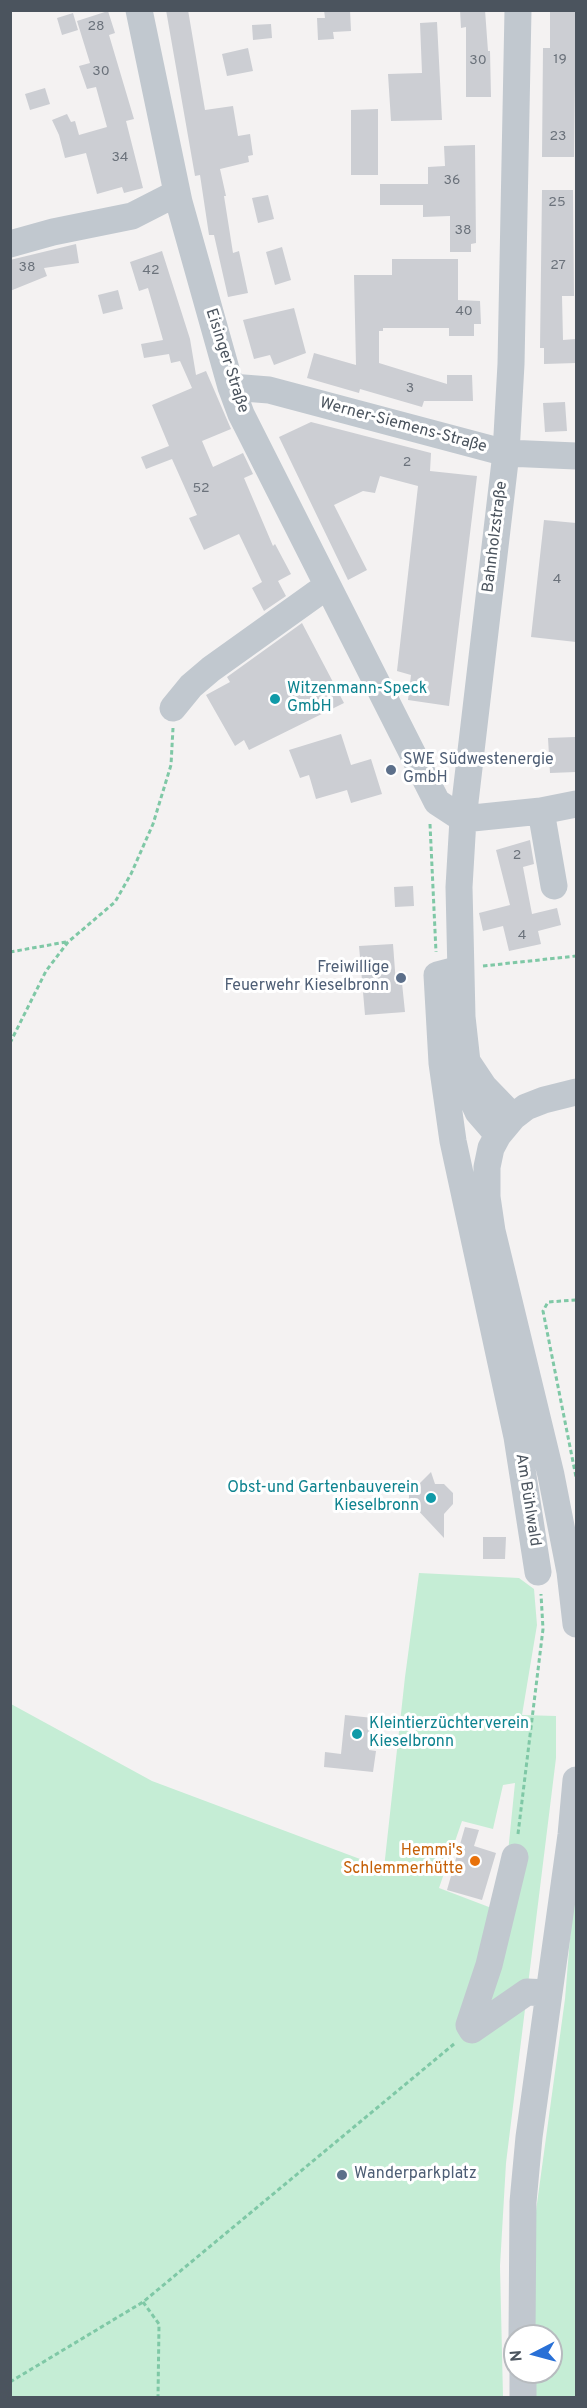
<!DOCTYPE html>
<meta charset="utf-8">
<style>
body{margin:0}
#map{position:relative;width:587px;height:2408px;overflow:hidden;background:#f4f2f2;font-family:Overpass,sans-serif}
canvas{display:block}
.frame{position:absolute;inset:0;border:12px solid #4b545e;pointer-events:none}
.north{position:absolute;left:503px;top:2324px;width:60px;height:60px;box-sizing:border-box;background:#fff;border:2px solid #b7bbbf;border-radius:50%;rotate:264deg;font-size:16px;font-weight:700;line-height:24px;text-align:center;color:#4b545e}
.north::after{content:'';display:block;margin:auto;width:21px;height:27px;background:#2970d6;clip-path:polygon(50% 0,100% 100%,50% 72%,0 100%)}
</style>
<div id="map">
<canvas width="587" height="2408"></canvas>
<div class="frame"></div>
<div class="north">N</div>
</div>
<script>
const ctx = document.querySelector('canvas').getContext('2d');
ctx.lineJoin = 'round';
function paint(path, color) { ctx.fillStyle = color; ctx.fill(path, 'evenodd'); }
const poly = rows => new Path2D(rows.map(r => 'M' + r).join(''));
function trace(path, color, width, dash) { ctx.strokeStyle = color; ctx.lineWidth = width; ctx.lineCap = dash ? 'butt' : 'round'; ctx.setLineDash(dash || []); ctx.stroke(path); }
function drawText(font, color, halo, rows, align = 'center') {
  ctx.font = font + ' Overpass,sans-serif'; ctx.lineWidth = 6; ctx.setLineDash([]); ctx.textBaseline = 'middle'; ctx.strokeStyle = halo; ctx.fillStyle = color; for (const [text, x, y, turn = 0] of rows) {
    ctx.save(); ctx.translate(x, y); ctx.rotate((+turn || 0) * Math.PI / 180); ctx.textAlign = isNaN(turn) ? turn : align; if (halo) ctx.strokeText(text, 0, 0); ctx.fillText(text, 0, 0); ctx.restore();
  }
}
paint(poly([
 [419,1573,519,1578,534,1589,537,1625,522,1715,556,1716,556,1758,506,2163,500,2266,503,2397,11,2398,11,1704,152,1781,384,1868,405,1677],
 [515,1783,502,1912,439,1888,462,1821,493,1829,503,1785],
 [576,1865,576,2397,532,2398,532,2372,551,2372,551,2336,533,2336,535,2218,565,1999]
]), '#c5edd5');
paint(poly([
 [166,10,188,10,205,110,233,106,238,136,250,134,253,155,248,156,249,162,220,169,226,196,224,196,233,253,239,251,248,293,228,297,214,235,209,235,200,175,195,176],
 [324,10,350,10,351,31,333,32,334,39,318,40,317,18,325,18],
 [460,10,485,10,488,51,490,51,491,97,466,97,466,27,461,28],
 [550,10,576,10,574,157,542,157,543,48,550,48],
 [108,11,115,33,109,35,134,119,126,121,143,188,124,193,122,187,97,194,86,153,65,158,59,135,52,120,67,114,71,122,75,121,79,135,107,127,96,87,87,89,79,66,90,63,77,21],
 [73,13,78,30,62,35,57,18],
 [437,22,442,120,391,121,388,74,422,73,420,23],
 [271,24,272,38,253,40,252,25],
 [248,48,253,71,227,76,222,54],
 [45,88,50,104,30,110,25,94],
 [378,109,378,175,351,175,351,110],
 [475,145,476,243,471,244,471,252,450,252,450,216,423,217,423,205,380,205,380,184,428,184,428,167,445,166,444,146],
 [542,190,573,190,574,296,562,296,563,340,576,339,576,363,544,364,544,348,540,348],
 [268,195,274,219,258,223,252,198],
 [76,244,79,263,44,268,47,276,10,291,10,260],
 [282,247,291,280,275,285,266,252],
 [162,251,190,339,196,375,206,371,231,429,202,441,213,467,243,453,253,474,244,478,273,546,275,544,291,574,278,581,286,596,264,611,252,588,262,582,239,534,204,550,189,518,197,515,172,459,146,469,141,457,169,446,152,405,192,388,180,361,171,363,169,354,144,358,141,344,163,340,148,288,139,291,130,262],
 [392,259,458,259,458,300,480,301,481,324,474,324,474,336,449,336,449,328,383,328,383,331,379,331,379,363,447,384,447,375,472,375,473,401,424,401,422,407,360,389,359,393,307,378,314,353,356,365,354,275,392,275],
 [118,290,123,309,103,314,98,295],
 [294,308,306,353,274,365,270,355,254,359,243,320],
 [565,402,567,431,545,432,543,403],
 [311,422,431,453,430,471,477,476,449,706,408,700,411,675,397,671,418,486,380,476,375,493,363,491,334,505,367,570,348,580,279,437],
 [544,520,576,523,576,642,531,637],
 [302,623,344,703,249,750,244,740,235,746,206,695,230,682,227,677],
 [341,734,351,765,371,759,382,794,351,803,347,790,316,799,309,775,300,778,289,750],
 [575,737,576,772,550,773,548,738],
 [530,840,534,864,523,867,532,914,557,908,561,925,538,931,541,944,509,951,503,926,483,931,479,913,510,905,496,850],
 [413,886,414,906,395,907,394,887],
 [393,944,396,984,402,983,405,1012,365,1015,359,946],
 [431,1472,435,1484,444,1484,453,1493,453,1504,444,1514,444,1538,414,1506,409,1506,409,1491,413,1490],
 [483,1537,506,1537,505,1559,483,1559],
 [345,1715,373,1718,369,1750,376,1751,373,1772,324,1767,325,1752,341,1754],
 [465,1827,479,1830,474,1846,496,1853,482,1900,447,1890]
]), '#ccced3');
trace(poly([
 [430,824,436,952],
 [10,952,66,942],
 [483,966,576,956],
 [10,1043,46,971,68,942,115,902,131,874,153,824,171,765,173,728],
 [576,1300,548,1302,543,1311,576,1477],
 [518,1834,543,1629,541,1594],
 [143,2302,159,2324,158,2398],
 [10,2382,143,2302,454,2044]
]), '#7fc8a6', 3, [4.5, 3]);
trace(poly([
 [139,10,179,202,231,387,241,414,437,802,463,819,541,811,576,804],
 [10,244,53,232,132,216,177,193],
 [231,387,269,390,506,453,576,456],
 [173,708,191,686,211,669,327,586],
 [541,811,554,886],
 [460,969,437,975,442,1063,453,1141,517,1437,538,1572],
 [468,1063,484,1087,513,1117],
 [576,1092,544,1100,526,1107,513,1117,498,1135,491,1148,487,1167,487,1197,492,1231,551,1475,570,1572,576,1624],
 [498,1135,478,1112,468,1090,467,1062,462,1017,459,887,463,819,506,453,511,364,518,10],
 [515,1857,489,1965,469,2025,472,2030,527,1992,548,1993],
 [522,2336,523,2202,529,2137,571,1835,576,1780],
 [523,2372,523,2398]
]), '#c1c8cf', 27);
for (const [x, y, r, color] of [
 [275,699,6,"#0f9aa8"],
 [391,770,6,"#5c6f8a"],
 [401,978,6,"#5c6f8a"],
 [431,1498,6,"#0f9aa8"],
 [357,1734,6,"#0f9aa8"],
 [475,1861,6,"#e8710a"],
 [342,2175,6,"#5c6f8a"]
]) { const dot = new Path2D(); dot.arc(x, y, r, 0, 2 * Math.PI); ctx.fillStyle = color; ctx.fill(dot); trace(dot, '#fff', 2); }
drawText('14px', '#6b727b', null, [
 ["28",96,27],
 ["19",560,60],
 ["30",478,61],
 ["30",101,72],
 ["23",558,137],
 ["34",120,158],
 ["36",452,181],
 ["25",557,203],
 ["38",463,231],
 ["27",558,266],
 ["38",27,268],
 ["42",151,271],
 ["40",464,312],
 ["3",410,389],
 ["2",407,463],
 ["52",201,489],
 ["4",557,580],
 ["2",517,856],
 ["4",522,936]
]);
drawText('16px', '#4b545e', '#fff', [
 ["Eisinger Straße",226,361,72],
 ["Werner-Siemens-Straße",403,426,15],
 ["Bahnholzstraße",496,537,-83],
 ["Am Bühlwald",527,1500,81]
]);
drawText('16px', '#0d838f', '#fff', [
 ["Witzenmann-Speck",287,690],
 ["GmbH",287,708],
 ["Obst-und Gartenbauverein",419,1489,"right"],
 ["Kieselbronn",419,1507,"right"],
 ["Kleintierzüchterverein",369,1725],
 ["Kieselbronn",369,1743]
], 'left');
drawText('16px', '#4e5e75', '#fff', [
 ["SWE Südwestenergie",403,761],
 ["GmbH",403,779],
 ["Freiwillige",389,969,"right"],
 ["Feuerwehr Kieselbronn",389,987,"right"],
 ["Wanderparkplatz",354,2175]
], 'left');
drawText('16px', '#c56008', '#fff', [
 ["Hemmi's",463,1852],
 ["Schlemmerhütte",463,1870]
], 'right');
</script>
